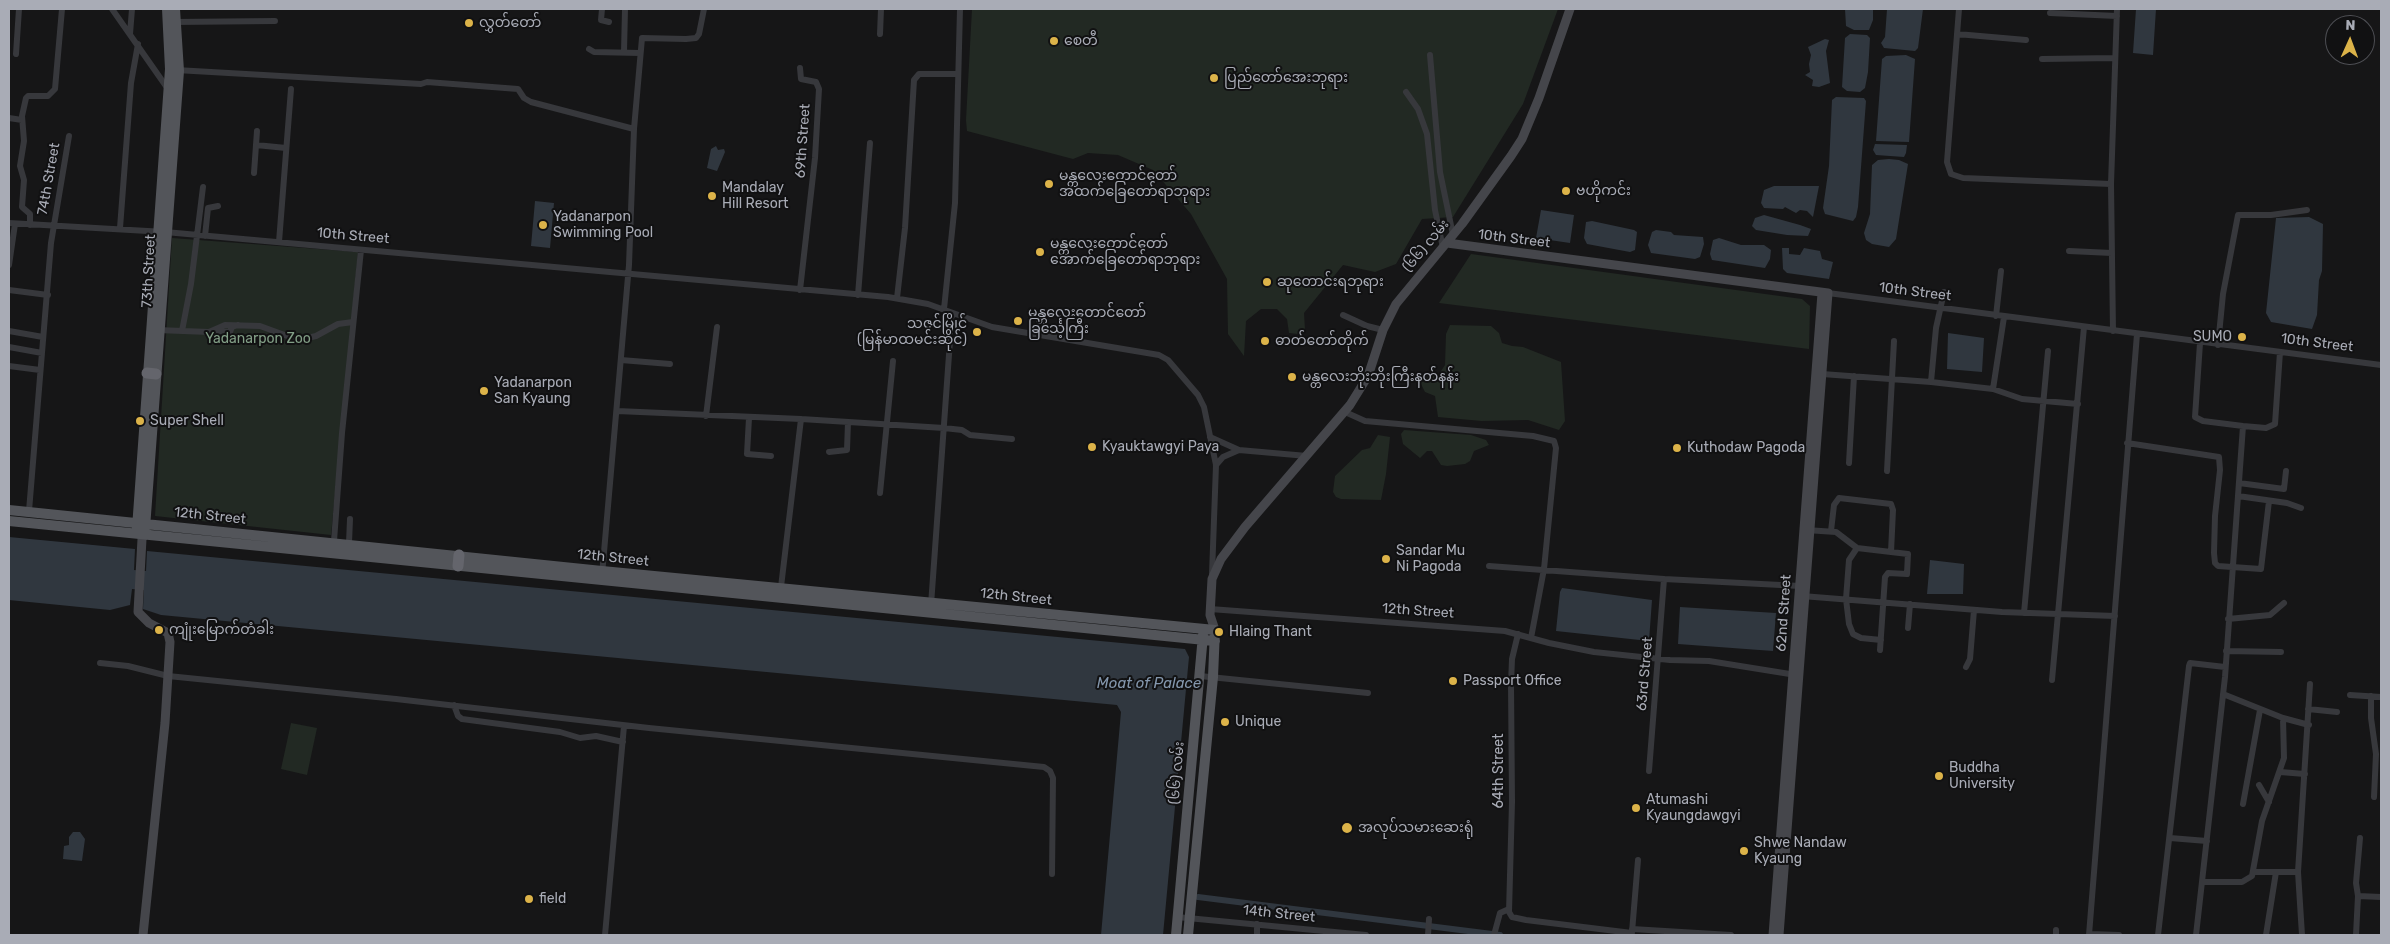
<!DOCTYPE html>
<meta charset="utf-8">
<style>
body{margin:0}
#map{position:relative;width:2390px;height:944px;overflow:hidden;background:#161617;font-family:Rubik,sans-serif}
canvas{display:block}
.frame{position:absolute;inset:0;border:10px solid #a9acb6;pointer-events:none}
.north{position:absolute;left:2325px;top:15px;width:50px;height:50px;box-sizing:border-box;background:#111112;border:1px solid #4e4f54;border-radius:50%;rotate:2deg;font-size:14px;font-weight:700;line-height:20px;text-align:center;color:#a9acb6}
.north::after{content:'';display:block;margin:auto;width:18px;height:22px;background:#dcb349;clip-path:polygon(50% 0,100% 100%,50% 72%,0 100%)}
</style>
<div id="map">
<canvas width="2390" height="944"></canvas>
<div class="frame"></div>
<div class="north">N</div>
</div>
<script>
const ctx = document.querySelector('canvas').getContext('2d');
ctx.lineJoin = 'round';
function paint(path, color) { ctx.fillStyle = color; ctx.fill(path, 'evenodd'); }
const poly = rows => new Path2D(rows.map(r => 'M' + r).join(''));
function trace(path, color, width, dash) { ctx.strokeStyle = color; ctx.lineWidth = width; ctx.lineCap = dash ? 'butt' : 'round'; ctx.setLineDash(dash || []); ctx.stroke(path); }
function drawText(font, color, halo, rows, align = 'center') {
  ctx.font = font + ' Rubik,"Noto Sans Myanmar",sans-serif'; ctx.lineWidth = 4; ctx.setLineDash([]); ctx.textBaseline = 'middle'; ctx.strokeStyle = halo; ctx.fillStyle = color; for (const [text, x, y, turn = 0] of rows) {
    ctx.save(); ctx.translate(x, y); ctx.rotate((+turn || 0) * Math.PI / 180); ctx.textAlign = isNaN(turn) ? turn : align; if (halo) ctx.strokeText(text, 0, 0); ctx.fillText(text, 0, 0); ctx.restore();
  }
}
paint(poly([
 [972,9,1558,9,1523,104,1453,217,1422,219,1396,264,1375,272,1343,265,1304,313,1305,330,1298,334,1289,333,1287,319,1277,309,1261,309,1246,321,1244,356,1228,334,1227,279,1191,214,1153,170,1118,155,1088,153,1073,159,967,131,966,120],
 [172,238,358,252,331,535,155,516],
 [1471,254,1802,299,1810,306,1809,349,1439,303],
 [1450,325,1491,326,1499,333,1502,343,1512,346,1523,347,1561,362,1565,421,1559,430,1528,420,1482,421,1438,417,1435,396,1425,392,1420,382,1428,377,1439,374,1445,365,1446,334],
 [1404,430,1471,435,1486,440,1489,445,1474,451,1470,461,1465,464,1447,466,1441,465,1432,451,1427,451,1420,458,1403,444,1401,434],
 [1378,435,1390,437,1386,474,1381,500,1341,499,1336,497,1333,492,1335,476,1362,450,1370,448],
 [291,723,317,728,307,775,281,769]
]), '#222923');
paint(poly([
 [1845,9,1873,9,1873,20,1869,30,1854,30,1846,26],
 [1887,9,1923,9,1918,48,1915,51,1884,48,1881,43,1885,37],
 [2136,9,2156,9,2153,55,2133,53],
 [1850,34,1867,35,1870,38,1868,72,1865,88,1860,92,1847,91,1842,87,1845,38],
 [1825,39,1829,40,1826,51,1830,83,1819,87,1812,86,1813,80,1805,75,1810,72,1809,64,1811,55,1808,47],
 [1906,55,1915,59,1909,142,1876,141,1882,59,1886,56],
 [1836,97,1864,98,1866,101,1858,207,1856,217,1853,221,1825,214,1823,208,1829,166,1832,100],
 [1875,144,1907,145,1906,153,1904,157,1876,155,1873,150],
 [716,146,718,150,724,149,725,152,717,171,707,168,711,149],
 [1889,159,1899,160,1908,164,1896,239,1889,247,1872,244,1866,240,1864,233,1870,214,1872,165,1878,160],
 [1774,186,1819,186,1813,217,1807,211,1800,210,1796,213,1785,207,1783,209,1764,208,1761,203,1764,190],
 [535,201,554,203,550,248,531,246],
 [1541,210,1574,215,1570,243,1536,238],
 [1764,215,1800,225,1811,229,1808,236,1787,235,1756,230,1752,226,1755,218],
 [2309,217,2323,224,2322,271,2319,280,2317,315,2312,329,2271,322,2266,313,2276,218],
 [1592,221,1634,230,1637,232,1635,250,1630,252,1587,244,1584,238,1586,222],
 [1656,230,1671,232,1674,235,1703,237,1704,244,1700,257,1695,259,1651,253,1648,245,1652,232],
 [1719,238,1741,245,1764,245,1771,250,1770,259,1765,268,1712,260,1710,254,1713,240],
 [1782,248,1789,248,1789,254,1800,255,1804,248,1820,251,1822,259,1833,262,1829,279,1787,273,1783,269],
 [1948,333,1984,338,1982,372,1947,369],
 [9,537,135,549,134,570,146,571,147,551,1185,649,1189,657,1163,935,1101,935,1121,712,1117,705,161,615,143,609,144,590,132,589,130,605,110,610,9,600],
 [1930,560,1964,564,1963,594,1927,594],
 [1562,588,1652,600,1649,641,1556,631,1560,592],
 [1680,607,1776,613,1773,651,1678,644],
 [73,832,80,832,85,839,82,861,63,859,64,846,69,845,69,837]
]), '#30373f');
trace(poly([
 [1198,897,1500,935]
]), '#30373f', 6);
trace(poly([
 [112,9,168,89],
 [602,9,601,20,609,22],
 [1959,9,1947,162,1951,174,1963,178,2111,184],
 [2050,13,2117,16],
 [174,22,275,21],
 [130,34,132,9],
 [880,34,881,9],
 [1957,34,2026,40],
 [589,49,594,52,640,53],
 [624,52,625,9],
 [16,54,19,9],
 [1430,55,1440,172,1453,235],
 [2042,59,2115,58],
 [176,70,421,84,427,82,518,89,524,98,531,102,634,129],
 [1406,92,1418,109,1427,134,1435,210,1443,248],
 [9,118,22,120],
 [256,145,286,148],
 [254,173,257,131],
 [9,223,165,232,888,297,928,304,992,327,1159,355,1168,360,1198,395,1204,407,1216,465,1212,574],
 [30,225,30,214,22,207,24,180,20,166,24,141,22,116,26,98,28,96,48,96,55,89,62,9],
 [120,228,131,83,138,44],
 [205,236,208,208,218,206],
 [279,242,291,89],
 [2069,251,2112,253],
 [9,265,15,224],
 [9,290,48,295],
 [800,290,815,158,819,89,816,82,801,79,800,68],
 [1828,293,2381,365],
 [858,295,870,143],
 [897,298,905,228,914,80,919,74,957,74],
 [944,309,955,203,960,9],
 [1343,315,1367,326,1383,330],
 [1996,316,2001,271],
 [157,330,209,332,225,325,260,326,290,337,303,339,316,336,338,324,353,322],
 [9,331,43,337],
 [182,331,191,284,203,187],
 [213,331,230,332,232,327,238,325],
 [2113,331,2111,184,2117,9],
 [2200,343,2195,417,2203,421,2243,426,2266,428,2275,424,2280,352],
 [2218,345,2223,294,2238,215,2271,215,2307,210],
 [9,347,42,353],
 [621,360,670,364],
 [9,366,40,370],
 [1822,374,1931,382,1993,389,2022,399,2078,404],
 [1931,382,1936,328,1944,292],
 [1993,389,2004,317],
 [617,411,801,419,944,428,962,430,970,435,1012,439],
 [1345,412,1365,421,1533,436,1554,441,1556,448,1544,569,1531,638],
 [706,416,717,327],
 [749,418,747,454,771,456],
 [1210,437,1239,450,1307,456],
 [2127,443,2219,457,2220,470,2215,516,2214,553,2215,563,2218,566,2261,569,2269,501],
 [829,452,847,450,848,422],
 [1849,463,1854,376],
 [1216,465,1223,457,1239,450],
 [1887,471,1894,341],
 [2239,483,2284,489,2286,471],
 [880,493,893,361],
 [2238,496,2287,503,2301,508],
 [29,511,51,243,69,136],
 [1806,530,1836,532,1857,548,1908,554,1907,574,1888,573,1885,577,1880,650],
 [1831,531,1834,505,1839,498,1891,504,1893,510,1891,552],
 [334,541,342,433,361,250],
 [349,543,350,519],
 [1857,548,1849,560,1846,599,1849,624,1853,634,1861,638,1881,640],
 [1489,566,1664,579,1800,586],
 [602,575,629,265,634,129,642,38,686,39,696,38,699,34,704,9],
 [781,587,801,419],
 [1802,596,2002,612,2115,616],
 [931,605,952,313],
 [1210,609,1505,631,1549,643,1594,652,1670,660,1709,661,1796,675],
 [2024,613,2048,351],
 [2228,619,2270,615,2284,603],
 [1908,628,1910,604],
 [1518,634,1512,659,1511,684,1512,802,1509,912,1512,917,1526,920,1632,933],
 [2226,651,2281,652],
 [100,663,128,666,168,676,396,699,649,728,1044,767,1050,771,1053,778,1052,874],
 [1966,667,1970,659,1974,610],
 [1200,676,1368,693],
 [2052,680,2084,327],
 [2350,695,2381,697],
 [2371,696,2371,718,2376,754,2374,797],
 [454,705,458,716,462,719,560,732,580,738,596,736,623,742],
 [2308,709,2337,712],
 [2283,718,2309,725],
 [1649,771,1664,579],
 [2280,772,2305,774],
 [2259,785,2269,802],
 [2243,804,2260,710],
 [2170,838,2207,841],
 [2254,872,2298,872],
 [2202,882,2242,882,2252,876,2262,821,2284,758,2283,718,2223,694],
 [2358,896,2381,897],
 [1177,917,1366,935],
 [1632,929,1731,935],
 [1632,932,1638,860],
 [2090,934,2119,935],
 [605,935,624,726],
 [1257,935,1257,924],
 [1428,935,1429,919],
 [1494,935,1500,913,1509,909],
 [2056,935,2056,930],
 [2089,935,2137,334],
 [2158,935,2189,666,2190,663,2225,667],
 [2196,935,2225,677,2243,426],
 [2266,935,2276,872],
 [2302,935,2298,872,2310,684],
 [2356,935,2358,896,2356,883,2360,838]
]), '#37383c', 6);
trace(poly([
 [1447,243,1828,293,1779,935],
 [1215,630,1210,615,1212,579,1221,559,1245,527,1350,405,1368,376,1383,330,1396,304,1462,224,1511,156,1522,139,1539,98,1570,9],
 [143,935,165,723,170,642,168,633,149,623,138,612,142,539,145,534],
 [1773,935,1822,293]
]), '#45464b', 9);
trace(poly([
 [9,510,602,571,1215,630,1213,677,1188,935],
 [9,521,1215,641],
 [137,528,170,69,167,9],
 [145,528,179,71,175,9],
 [1176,935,1203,635]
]), '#53555a', 10);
trace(poly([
 [147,373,156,374],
 [458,566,459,555]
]), '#64656c', 11);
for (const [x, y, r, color] of [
 [469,23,5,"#dcb349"],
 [1054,41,5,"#dcb349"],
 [1214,78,5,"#dcb349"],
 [1049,184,5,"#dcb349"],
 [1566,191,5,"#dcb349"],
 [712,196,5,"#dcb349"],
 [543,225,5,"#dcb349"],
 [1040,252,5,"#dcb349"],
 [1267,282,5,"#dcb349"],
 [1018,321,5,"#dcb349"],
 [977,332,5,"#dcb349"],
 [2242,337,5,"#dcb349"],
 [1265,341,5,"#dcb349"],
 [1292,377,5,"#dcb349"],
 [484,391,5,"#dcb349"],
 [140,421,5,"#dcb349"],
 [1092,447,5,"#dcb349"],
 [1677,448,5,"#dcb349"],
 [1386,559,5,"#dcb349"],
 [159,630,5,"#dcb349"],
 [1219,632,5,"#dcb349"],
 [1453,681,5,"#dcb349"],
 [1225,722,5,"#dcb349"],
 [1939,776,5,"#dcb349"],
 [1636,808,5,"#dcb349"],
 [1347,828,6,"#dcb349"],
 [1744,851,5,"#dcb349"],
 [529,899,5,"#dcb349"]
]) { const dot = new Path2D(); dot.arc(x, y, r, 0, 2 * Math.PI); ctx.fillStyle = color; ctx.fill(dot); trace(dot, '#111112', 2); }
drawText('14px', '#a9acb6', '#111112', [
 ["လွှတ်တော်",479,23],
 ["စေတီ",1064,41],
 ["ပြည်တော်အေးဘုရား",1224,78],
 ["မန္တ‌လေးတောင်တော်",1059,176],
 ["အထက်ခြေတော်ရာဘုရား‌",1059,192],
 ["Mandalay",722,188],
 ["Hill Resort",722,204],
 ["ဗဟိုကင်း",1576,191],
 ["Yadanarpon",553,217],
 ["Swimming Pool",553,233],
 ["မန္တ‌လေးတောင်တော်",1050,244],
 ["အောက်ခြေတော်ရာဘုရား‌",1050,260],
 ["ဆုတောင်းရဘုရား",1277,282],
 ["မန္တလေးတောင်တော်",1028,313],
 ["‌ခြင်္သေ့ကြီး",1028,329],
 ["သဇင်မြိုင်",967,324,"right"],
 ["(မြန်မာထမင်းဆိုင်)",967,340,"right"],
 ["SUMO",2232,337,"right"],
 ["ဓာတ်တော်တိုက်",1275,341],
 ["မန္တလေးဘိုးဘိုးကြီးနတ်နန်း",1302,377],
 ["Yadanarpon",494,383],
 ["San Kyaung",494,399],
 ["Super Shell",150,421],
 ["Kyauktawgyi Paya",1102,447],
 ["Kuthodaw Pagoda",1687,448],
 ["Sandar Mu",1396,551],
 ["Ni Pagoda",1396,567],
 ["ကျုံးမြောက်တံခါး",169,630],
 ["Hlaing Thant",1229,632],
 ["Passport Office",1463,681],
 ["Unique",1235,722],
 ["Buddha",1949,768],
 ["University",1949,784],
 ["Atumashi",1646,800],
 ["Kyaungdawgyi",1646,816],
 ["အလုပ်သမားဆေးရုံ",1358,828],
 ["Shwe Nandaw",1754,843],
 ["Kyaung",1754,859],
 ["field",539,899]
], 'left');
drawText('14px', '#a9acb6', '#111112', [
 ["69th Street",803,141,-86],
 ["74th Street",49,179,-80],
 ["10th Street",353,236,5],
 ["10th Street",1514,239,7],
 ["(၆၆) လမ်း",1426,246,-50],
 ["73th Street",149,271,-87],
 ["10th Street",1915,292,7],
 ["10th Street",2317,343,7],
 ["12th Street",210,516,6],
 ["12th Street",613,558,6],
 ["12th Street",1016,597,6],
 ["12th Street",1418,611,4],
 ["62nd Street",1784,613,-86],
 ["63rd Street",1645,674,-85],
 ["64th Street",1499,771,-90],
 ["(၆၆) လမ်း",1177,773,-85],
 ["14th Street",1279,914,6]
]);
drawText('14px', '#829e86', '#111112', [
 ["Yadanarpon Zoo",258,339]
]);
drawText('italic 15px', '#8497ad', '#111112', [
 ["Moat of Palace",1149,684]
]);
</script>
